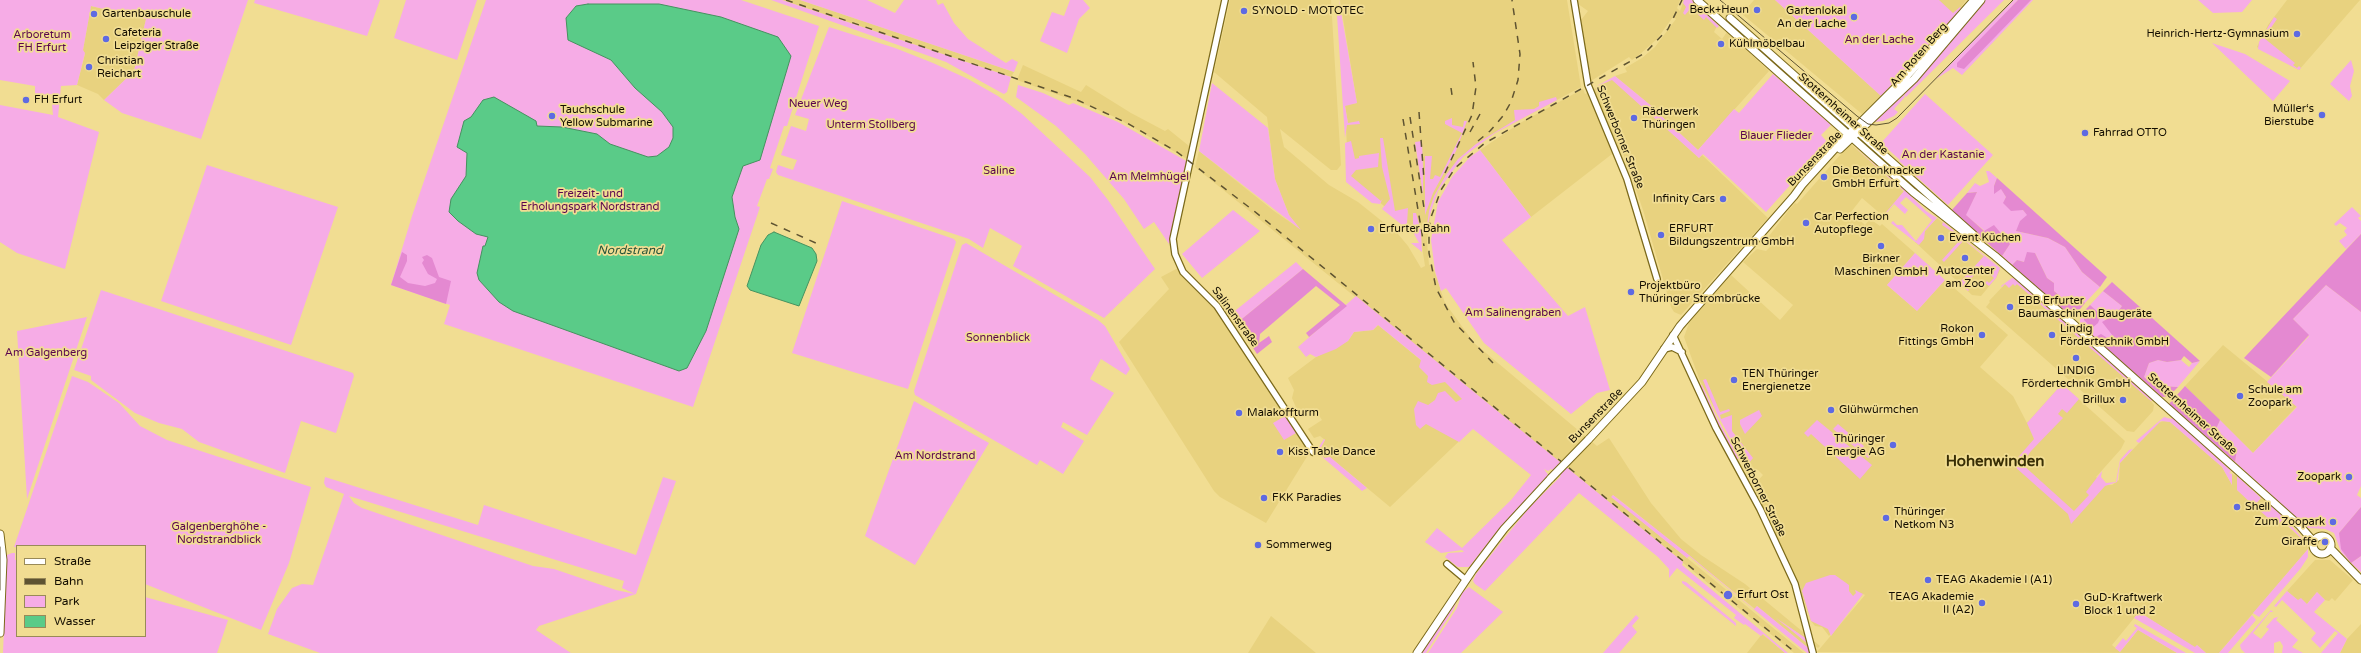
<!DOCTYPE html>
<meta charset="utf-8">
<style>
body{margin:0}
#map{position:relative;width:2361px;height:653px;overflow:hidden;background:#f1dd92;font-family:"Varela Round",sans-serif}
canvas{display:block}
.legend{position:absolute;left:16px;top:545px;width:130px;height:92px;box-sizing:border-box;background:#f1dd92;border:1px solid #998a58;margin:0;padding:5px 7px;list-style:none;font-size:12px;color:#140e00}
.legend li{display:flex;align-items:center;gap:8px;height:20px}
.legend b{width:20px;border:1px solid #998a58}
</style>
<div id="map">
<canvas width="2361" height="653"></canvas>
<ul class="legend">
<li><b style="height:5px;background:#fff"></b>Straße</li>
<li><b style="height:5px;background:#5e5331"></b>Bahn</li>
<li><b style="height:11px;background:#f6ace6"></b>Park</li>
<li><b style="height:11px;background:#5acb88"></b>Wasser</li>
</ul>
</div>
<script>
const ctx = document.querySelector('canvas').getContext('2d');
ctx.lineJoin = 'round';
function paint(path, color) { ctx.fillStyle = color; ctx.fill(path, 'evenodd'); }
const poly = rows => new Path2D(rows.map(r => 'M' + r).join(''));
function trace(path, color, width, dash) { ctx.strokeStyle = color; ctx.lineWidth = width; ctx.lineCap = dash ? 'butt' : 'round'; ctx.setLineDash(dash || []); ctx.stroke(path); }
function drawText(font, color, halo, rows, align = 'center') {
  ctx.font = font + ' "Varela Round",sans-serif'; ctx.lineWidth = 3.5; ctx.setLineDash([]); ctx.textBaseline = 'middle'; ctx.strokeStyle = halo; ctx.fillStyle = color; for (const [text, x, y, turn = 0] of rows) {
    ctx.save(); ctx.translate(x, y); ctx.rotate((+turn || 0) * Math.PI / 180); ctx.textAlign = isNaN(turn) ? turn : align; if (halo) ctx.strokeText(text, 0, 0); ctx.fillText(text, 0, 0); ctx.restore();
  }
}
paint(poly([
 [782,0,800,0,1014,72,1011,77],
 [1230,0,1331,0,1341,165,1337,170,1331,170,1280,129,1284,147,1329,185,1358,202,1398,234,1408,246,1421,268,1425,266,1420,233,1414,230,1348,177,1346,124,1348,123,1345,105,1357,103,1340,0,1567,0,1581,87,1495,133,1471,149,1457,163,1438,191,1431,211,1427,241,1429,265,1432,264,1445,303,1474,343,1597,446,1609,438,1651,503,1681,539,1701,555,1745,584,1820,646,1818,648,1781,621,1808,644,1807,647,1757,606,1755,609,1630,508,1613,495,1612,497,1804,653,1794,653,1195,167,1199,151,1274,211,1300,229,1289,215,1275,179,1267,117,1214,72],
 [1578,0,1680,0,1677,8,1680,11,1684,0,1692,0,1718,24,1714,32,1722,39,1727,32,1769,71,1698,150,1659,114,1660,113,1615,76,1627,72,1625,68,1642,58,1655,47,1676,19,1673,17,1657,39,1639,55,1632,60,1629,57,1591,81,1581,20,1588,11,1578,4],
 [1754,0,1775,0,1881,96,1862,114,1742,14],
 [1936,0,1966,0,1954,17],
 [2287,0,2360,0,2299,70,2257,47,2268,25],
 [91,6,146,19,134,71,104,100,98,94,77,85,85,54,83,50],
 [1023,65,1081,92,1086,85,1131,113,1165,131,1168,129,1189,146,1187,159,1117,118,1089,106,1017,80],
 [1612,79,1699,158,1702,155,1768,218,1681,315,1674,312,1671,307,1643,210,1621,147,1531,217,1480,150,1520,123,1583,89,1585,94],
 [1852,145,1904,192,1883,216,1862,198,1851,212,1865,225,1870,219,1880,226,1882,224,1915,253,1887,285,1917,311,1945,280,2008,335,1980,367,2013,396,2027,423,2062,384,2125,441,2121,449,2096,477,2105,485,2112,485,2119,480,2120,463,2158,423,2164,421,2170,422,2222,467,2232,485,2232,474,2237,476,2237,490,2254,505,2261,498,2266,502,2264,503,2276,526,2281,520,2307,544,2308,549,2219,653,2206,653,2197,645,2195,648,2139,612,2112,645,2120,652,2138,630,2177,653,1817,652,1865,595,1863,594,1829,636,1822,627,1815,626,1811,621,1796,577,1753,486,1763,475,1758,470,1746,466,1700,381,1684,337,1689,323,1731,275,1780,320,1793,305,1743,262,1757,249,1766,251,1771,246,1769,236,1789,210,1795,203,1797,204,1848,146],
 [1937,218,2000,270,1996,278,1981,296,1972,295,1915,242],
 [1178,268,1213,304,1308,451,1308,455,1266,523,1220,497,1214,491,1119,342,1169,289,1161,277],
 [2005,284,2017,284,2035,298,2151,401,2154,405,2153,411,2134,432,2127,431,1986,307,1990,302,1989,301],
 [1378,325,1468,399,1472,429,1390,507,1330,457,1324,458,1319,451,1325,440,1320,436,1314,438,1308,429,1322,420,1314,408,1300,417,1292,398,1294,390,1288,378,1316,357,1348,341,1354,332,1373,330],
 [2223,345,2297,406,2253,453,2185,386],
 [2315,560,2330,560,2353,580,2335,601,2332,598,2329,601,2325,600,2317,592,2307,604,2298,601,2287,591],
 [1271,616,1316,653,1248,653],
 [2361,624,2361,653,2340,653,2347,639],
 [1762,634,1785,653,1747,653]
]), '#e8d27f');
paint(poly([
 [0,0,248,0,201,139,122,113,104,100,134,71,146,19,91,6,83,50,85,53,77,85,61,86,58,117,99,132,65,269,17,253,0,242,0,105,53,115,51,94,35,95,35,86,0,80],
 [255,0,380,0,367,36,254,3],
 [406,0,477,0,457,60,394,38],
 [486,0,741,0,819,26,787,126,784,126,770,168,773,169,769,179,767,179,757,206,760,207,693,407,444,324,450,305,391,285,412,216],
 [771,0,782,0,1011,77,1007,92,1004,94,1000,92,946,62],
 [800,0,867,0,895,13,904,0,936,0,938,5,943,3,954,23,968,39,1006,63,1012,59,1018,62,1014,72],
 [1070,0,1083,0,1090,8,1079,19,1067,53,1040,41,1052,12,1064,16],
 [1339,0,1357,103,1345,106,1348,123,1359,121,1360,124,1347,125,1345,138,1337,15,1340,14],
 [1684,0,1692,0,1719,26,1717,28,1706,17,1704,20,1691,8,1685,15,1683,13,1686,7,1683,3],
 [1775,0,1939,0,1953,13,1960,7,1962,9,1881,96],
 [1985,0,2004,0,1906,97,1904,95,1907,90],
 [2014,0,2018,0,1956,66,2031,0,2033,0,1962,75,1953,68,1936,79],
 [2198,0,2252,0,2242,12,2213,13],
 [2274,17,2277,19,2264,38,2295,63,2293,65,2297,68,2299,66,2301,68,2299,70,2258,49,2259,42],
 [829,27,895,48,933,63,968,79,998,96,1022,114,1090,177,1108,200,1155,269,1104,318,1013,266,1022,246,990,228,983,248,969,239,778,175,776,172,778,165,793,170,797,160,781,155,791,126,806,131,809,119,795,115],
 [2212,43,2245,54,2290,81,2273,101],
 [2351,60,2354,71,2350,86,2352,96,2349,101,2330,84],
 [1773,74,1831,125,1821,135,1828,143,1766,212,1703,154,1699,158,1612,80,1595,87,1615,76,1660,113,1659,114,1698,150,1734,109,1739,113],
 [1212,83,1268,128,1275,179,1289,215,1301,230,1199,151],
 [1018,85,1043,93,1069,105,1073,103,1118,122,1188,162,1169,244,1154,222,1144,229,1124,199,1085,154,1056,126,1016,97],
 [1925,94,1993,155,1948,205,1899,161,1900,160,1881,143],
 [1903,95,1905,97,1894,109,1898,112,1894,116,1883,121,1874,122],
 [1556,97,1557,100,1495,133,1463,157,1438,191,1431,211,1426,233,1429,211,1434,196,1446,175,1458,159,1476,144,1515,120,1514,110,1534,109,1539,106,1539,102],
 [1452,118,1452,125,1463,127,1464,121,1467,121,1456,151,1433,193,1425,215,1425,156,1432,156,1430,179,1433,179,1435,175,1440,177,1462,133,1445,124,1445,121],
 [1380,138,1383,138,1395,211,1408,208,1407,224,1402,225,1382,209,1390,199,1382,167],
 [1351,141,1355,159,1359,158,1359,156,1379,153,1378,167,1356,170,1351,176,1381,201,1383,198,1380,204,1372,203,1346,182,1345,143],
 [1422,141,1423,168,1423,195,1415,142],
 [1852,145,1907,192,1926,211,1937,218,1925,231,1924,239,1919,245,1891,223,1893,221,1897,225,1902,225,1916,241,1932,220,1906,197,1900,203,1908,210,1905,214,1894,204,1884,216,1887,219,1883,216,1904,191],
 [1480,150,1531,217,1502,240,1568,316,1585,307,1610,390,1597,393,1571,414,1484,343,1446,288,1441,291,1435,271,1431,240,1438,202,1452,177,1470,157],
 [207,165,338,207,291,345,161,301],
 [1986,171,1989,171,1997,178,1994,186,1994,193,2001,188,2006,197,2004,203,2011,210,2023,210,2028,215,2016,231,2048,238,2065,247,2082,272,2100,287,2085,303,2081,300,2068,303,2054,291,2054,283,2047,278,2035,253,2024,262,2017,260,2012,265,2002,256,2010,244,1994,226,1985,231,1965,215,1977,192,1967,193,1975,183,1980,186,1989,182],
 [842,201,954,239,956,242,908,389,792,353],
 [2352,207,2361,216,2358,218,2361,221,2361,234,2346,249,2339,241,2347,235,2344,231,2347,228,2340,223,2336,226,2334,224],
 [1233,210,1260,231,1202,278,1182,254],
 [1413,213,1416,213,1421,231,1422,252,1411,243,1419,243,1413,232],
 [1943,222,2000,268,1996,278,1989,286,1985,283,1987,281,1989,283,1994,278,1981,266,1965,286,1969,290,1968,291,1962,286,1960,282,1984,256,1964,240,1944,262,1942,260,1959,241,1960,237,1942,225],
 [966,243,1098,320,1105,326,1130,369,1126,375,1101,359,1090,379,1114,393,1087,435,1063,422,1061,427,1084,441,1063,474,1040,460,1037,465,915,395,914,391,962,245],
 [1915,253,1945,280,1917,311,1887,285],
 [1296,262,1303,269,1237,323,1231,314],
 [2012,278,2017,279,2153,399,2151,401,2017,284,2015,286,2013,284,2009,288,2005,284,2002,287,2001,286],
 [2326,285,2361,312,2361,486,2357,495,2361,498,2361,507,2339,533,2345,555,2351,563,2361,556,2361,572,2351,563,2341,552,2334,533,2325,529,2308,528,2235,462,2237,449,2216,429,2220,420,2253,453,2297,407,2267,382,2309,336,2293,319],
 [101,290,353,373,354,376,336,433,301,421,285,473,199,442,182,429,159,423,135,413,91,380,91,376,74,370],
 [2103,291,2122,306,2117,313,2104,319,2114,336,2109,339,2094,338,2080,326,2080,316,2084,311,2085,315,2092,307,2090,305],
 [1356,296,1683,562,1682,565,1788,653,1785,653,1763,634,1761,636,1745,624,1744,625,1734,618,1736,615,1677,568,1669,578,1669,569,1658,557,1579,493,1485,591,1475,584,1473,581,1476,574,1498,546,1529,508,1561,476,1551,469,1548,471,1544,469,1549,476,1498,530,1469,567,1458,567,1445,557,1448,553,1464,552,1462,550,1441,553,1425,542,1437,528,1462,548,1511,500,1531,475,1473,429,1459,442,1426,424,1420,429,1416,425,1414,409,1418,401,1428,405,1435,400,1438,393,1445,391,1456,402,1462,399,1445,382,1432,385,1427,382,1428,376,1419,367,1421,360,1378,325,1373,330,1354,332,1348,341,1336,349,1316,357,1310,354,1306,357,1298,347],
 [87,317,27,499,17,331],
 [2158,360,2167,362,2181,360,2189,367,2192,363,2200,361,2178,387,2155,386,2144,377,2149,363],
 [72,376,88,382,119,403,140,426,167,440,311,487,289,563,261,630,145,584,145,546,14,547],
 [1706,379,1720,412,1729,409,1730,411,1720,415,1721,419,1732,415,1732,431,1753,458,1748,464,1745,465,1717,414,1703,380],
 [2062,384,2079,399,2067,413,2062,409,2058,414,2063,418,2031,451,2022,464,2074,511,2089,495,2086,492,2102,471,2101,477,2106,483,2116,482,2120,460,2129,450,2133,449,2120,463,2117,482,2105,486,2071,524,2068,514,2014,466,2014,462,2034,439,2027,423],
 [1702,385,1716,416,1739,458,1736,460,1714,417,1700,386],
 [914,401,989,443,915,565,865,536],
 [1759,410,1762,416,1745,434,1740,424,1740,420],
 [1285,416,1296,433,1284,440,1273,423],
 [2164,417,2171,419,2173,417,2207,446,2206,448,2231,471,2229,473,2232,474,2232,485,2222,467,2170,422,2161,421,2139,443,2136,441],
 [1817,420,1872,465,1860,479,1811,434,1808,437,1804,433],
 [1838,424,1864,446,1862,449,1871,456,1868,458,1833,429],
 [1324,439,1325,440,1319,451,1324,458,1330,457,1367,488,1362,491,1321,456,1317,450],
 [2237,476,2261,498,2254,506,2237,490],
 [325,477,478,525,484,505,636,555,663,477,676,481,636,594,539,626,536,630,571,653,320,653,268,634,277,609,292,588,302,584,313,585,344,494,326,487,324,483],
 [349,496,624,581,622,588,635,594,616,590,554,569,533,566,362,508,354,503],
 [1613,495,1689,555,1754,609,1757,606,1807,647,1808,644,1776,618,1807,639,1810,653,1807,653,1689,556,1687,558,1611,497],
 [2268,502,2284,517,2307,544,2282,520,2277,526,2258,509,2264,503],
 [2308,549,2308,557,2301,568,2259,617,2253,613],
 [12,553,15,553,15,560,17,560,17,636,145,636,145,597,228,620,217,653,3,653,7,555],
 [1830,575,1835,575,1849,585,1849,591,1853,596,1856,593,1855,590,1863,594,1831,636,1828,629,1811,621,1802,591,1806,583],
 [1682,581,1686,582,1736,623,1736,626,1682,583],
 [1469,587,1503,612,1461,653,1428,653,1457,608,1462,593],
 [2287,591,2298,600,2301,598,2307,604,2317,592,2325,600,2314,612,2347,639,2340,653,2321,653,2338,633,2335,631,2320,648,2311,639,2316,633,2309,626,2282,600,2276,607,2274,606],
 [1458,596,1454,609,1426,653,1421,653],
 [2271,610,2273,612,2270,612,2253,633,2261,639,2269,629,2266,627,2274,618,2278,617,2276,620,2298,640,2292,647,2303,653,2282,653,2283,646,2280,641,2274,643,2274,653,2245,653,2241,649,2240,645],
 [2139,612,2195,647,2197,645,2206,653,2195,653,2134,618],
 [1636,615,1639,618,1632,626,1637,632,1619,653,1603,653],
 [2252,615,2256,620,2228,653,2219,653],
 [2135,624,2186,653,2177,653,2138,630,2120,652,2115,648,2123,638,2126,641,2137,628,2134,626]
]), '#f6ace6');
paint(poly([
 [2018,0,2031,0,1964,69,1957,67,1957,63],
 [1997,178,2107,277,2100,287,2082,272,2065,247,2048,238,2016,231,2020,221,2027,215,2023,210,2011,211,2003,203,2006,197,2001,189,1994,194,1994,186],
 [1977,192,1966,215,1984,231,1994,225,2010,244,2002,256,1951,211,1967,193],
 [2361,234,2361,312,2326,285,2293,319,2309,335,2271,377,2244,358],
 [402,252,407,255,407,261,400,277,408,283,425,286,435,283,437,279,428,274,422,263,424,260,422,257,427,255,432,258,439,277,451,281,446,304,391,285],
 [2027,252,2035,253,2047,278,2054,283,2054,291,2068,303,2081,300,2085,303,2076,314,2067,314,2012,265,2017,260,2024,262],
 [1303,269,1347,306,1309,337,1306,333,1340,305,1316,286,1260,334,1259,343,1269,336,1272,342,1257,354,1237,323],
 [2112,282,2200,361,2192,363,2184,356,2181,360,2167,362,2158,360,2149,363,2144,377,2154,386,2178,387,2169,396,2162,397,2094,338,2101,334,2109,339,2113,336,2102,322,2117,313,2122,306,2103,291],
 [2090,305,2101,315,2098,323,2092,328,2084,320,2084,311],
 [2185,386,2220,420,2216,429,2237,449,2235,462,2169,404],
 [2361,507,2361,556,2351,563,2341,549,2339,533]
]), '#e489d1');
const water = poly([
 [588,4,659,4,721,17,778,37,791,56,760,160,743,166,732,197,735,217,739,229,706,331,687,368,679,371,513,311,499,302,479,280,477,273,483,246,485,246,488,237,476,234,458,221,449,212,451,199,466,176,467,153,457,147,464,121,471,117,483,100,494,97,536,121,537,126,562,127,597,134,610,144,648,157,657,156,669,147,673,138,673,127,662,112,635,88,611,60,568,40,566,18,576,6,588,4],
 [774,232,812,248,816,254,817,261,799,306,750,290,747,286,761,245,768,235,774,232]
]);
paint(water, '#5acb88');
trace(water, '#45925f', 1);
const minor = poly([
 [1225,0,1173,239,1175,254,1183,272,1217,306,1313,452],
 [1574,0,1588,85,1627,179,1657,279],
 [1673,335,1716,428,1760,509,1795,584,1813,653],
 [1664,349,1672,347,1682,352],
 [1447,564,1466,580]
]);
const major = poly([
 [1697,0,1913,192,1995,256,2071,322,2300,526,2314,542],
 [1730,18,1974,235],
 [1840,149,1914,79,1981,0],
 [1588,440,1642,382,1680,326,1794,196,1802,185,1841,142,1907,76,1974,0],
 [0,534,3,560,0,633],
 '2313 545a9 9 0 1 1 18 0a9 9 0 1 1-18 0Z',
 [2331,549,2361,580],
 [1417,653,1472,571,1504,529,1551,478]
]);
trace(minor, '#7b691b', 8);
trace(major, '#7b691b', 9);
trace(minor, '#fff', 5.5);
trace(major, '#fff', 7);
trace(poly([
 [1720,0,1857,116,1868,124,1876,125,1889,123,1897,118,2013,0],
 [0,547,0,590]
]), '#5e5331', 1);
trace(poly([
 [786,0,1073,98,1127,123,1177,152,1254,211,1796,653],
 [1451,88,1452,95],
 [1419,112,1424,180],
 [1410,117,1424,208],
 [1403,119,1424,246],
 [1470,132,1480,114],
 [1478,141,1490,131,1503,116,1511,102,1518,80,1520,54,1512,0],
 [1445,173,1472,115,1476,87,1473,62],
 [771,223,818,244],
 [1493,363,1454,322,1436,288,1429,253,1429,237,1430,220,1441,190,1455,168,1485,143,1645,53,1668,29,1682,0]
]), '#5e5331', 1.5, [7, 7]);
const majorBridge = poly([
 [1551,478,1588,440]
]);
trace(majorBridge, '#7b691b', 9, []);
trace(majorBridge, '#fff', 7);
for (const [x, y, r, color] of [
 [1757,10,4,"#5e6ae2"],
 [1244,11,4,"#5e6ae2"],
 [94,14,4,"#5e6ae2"],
 [1854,17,4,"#5e6ae2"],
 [2297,34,4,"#5e6ae2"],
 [106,39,4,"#5e6ae2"],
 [1721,44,4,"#5e6ae2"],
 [89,67,4,"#5e6ae2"],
 [26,100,4,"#5e6ae2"],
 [2322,115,4,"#5e6ae2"],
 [552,116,4,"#5e6ae2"],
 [1634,118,4,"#5e6ae2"],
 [2085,133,4,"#5e6ae2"],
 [1824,177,4,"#5e6ae2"],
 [1723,199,4,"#5e6ae2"],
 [1806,223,4,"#5e6ae2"],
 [1371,229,4,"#5e6ae2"],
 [1661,235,4,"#5e6ae2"],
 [1941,238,4,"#5e6ae2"],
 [1881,246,4,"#5e6ae2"],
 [1965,258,4,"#5e6ae2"],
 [1631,292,4,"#5e6ae2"],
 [2010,307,4,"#5e6ae2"],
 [1982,335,4,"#5e6ae2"],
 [2052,335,4,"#5e6ae2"],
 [2076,358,4,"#5e6ae2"],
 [1734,380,4,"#5e6ae2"],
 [2240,396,4,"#5e6ae2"],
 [2123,400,4,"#5e6ae2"],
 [1831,410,4,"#5e6ae2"],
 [1239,413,4,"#5e6ae2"],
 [1893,445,4,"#5e6ae2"],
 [1280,452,4,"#5e6ae2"],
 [2349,477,4,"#5e6ae2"],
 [1264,498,4,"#5e6ae2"],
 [2237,507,4,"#5e6ae2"],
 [1886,518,4,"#5e6ae2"],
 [2333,522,4,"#5e6ae2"],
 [2325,542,4,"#5e6ae2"],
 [1258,545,4,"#5e6ae2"],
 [1928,580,4,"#5e6ae2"],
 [1728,595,5,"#5e6ae2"],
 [1982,603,4,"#5e6ae2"],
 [2076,604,4,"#5e6ae2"]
]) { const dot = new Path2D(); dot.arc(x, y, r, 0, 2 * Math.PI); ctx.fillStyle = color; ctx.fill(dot); trace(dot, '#f1dd92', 1.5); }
drawText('11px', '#140e00', '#f1dd92', [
 ["Beck+Heun",1749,10,"right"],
 ["SYNOLD - MOTOTEC",1252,11],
 ["Gartenlokal",1846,11,"right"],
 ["An der Lache",1846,24,"right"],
 ["Gartenbauschule",102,14],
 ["Cafeteria",114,33],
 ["Leipziger Straße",114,46],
 ["Heinrich-Hertz-Gymnasium",2289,34,"right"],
 ["Kühlmöbelbau",1729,44],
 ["Christian",97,61],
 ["Reichart",97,74],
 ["FH Erfurt",34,100],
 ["Müller‘s",2314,109,"right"],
 ["Bierstube",2314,122,"right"],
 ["Tauchschule",560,110],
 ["Yellow Submarine",560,123],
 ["Räderwerk",1642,112],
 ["Thüringen",1642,125],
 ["Fahrrad OTTO",2093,133],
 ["Die Betonknacker",1832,171],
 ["GmbH Erfurt",1832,184],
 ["Infinity Cars",1715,199,"right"],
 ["Car Perfection",1814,217],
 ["Autopflege",1814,230],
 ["Erfurter Bahn",1379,229],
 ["ERFURT",1669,229],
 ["Bildungszentrum GmbH",1669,242],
 ["Event Küchen",1949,238],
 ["Birkner",1881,259,"center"],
 ["Maschinen GmbH",1881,272,"center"],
 ["Autocenter",1965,271,"center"],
 ["am Zoo",1965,284,"center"],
 ["Projektbüro",1639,286],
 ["Thüringer Strombrücke",1639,299],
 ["EBB Erfurter",2018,301],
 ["Baumaschinen Baugeräte",2018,314],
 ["Rokon",1974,329,"right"],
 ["Fittings GmbH",1974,342,"right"],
 ["Lindig",2060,329],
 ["Fördertechnik GmbH",2060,342],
 ["LINDIG",2076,371,"center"],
 ["Fördertechnik GmbH",2076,384,"center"],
 ["TEN Thüringer",1742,374],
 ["Energienetze",1742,387],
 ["Schule am",2248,390],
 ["Zoopark",2248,403],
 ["Brillux",2115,400,"right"],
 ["Glühwürmchen",1839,410],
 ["Malakoffturm",1247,413],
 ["Thüringer",1885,439,"right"],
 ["Energie AG",1885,452,"right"],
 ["Kiss Table Dance",1288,452],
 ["Zoopark",2341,477,"right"],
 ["FKK Paradies",1272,498],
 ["Shell",2245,507],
 ["Thüringer",1894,512],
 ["Netkom N3",1894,525],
 ["Zum Zoopark",2325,522,"right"],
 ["Giraffe",2317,542,"right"],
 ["Sommerweg",1266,545],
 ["TEAG Akademie I (A1)",1936,580],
 ["Erfurt Ost",1737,595],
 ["TEAG Akademie",1974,597,"right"],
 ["II (A2)",1974,610,"right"],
 ["GuD-Kraftwerk",2084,598],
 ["Block 1 und 2",2084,611]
], 'left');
drawText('11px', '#59044e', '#f1dd92', [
 ["Arboretum",42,35],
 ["FH Erfurt",42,48],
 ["An der Lache",1879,40],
 ["Neuer Weg",818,104],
 ["Unterm Stollberg",871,125],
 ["Blauer Flieder",1776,136],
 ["An der Kastanie",1943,155],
 ["Saline",999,171],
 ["Am Melmhügel",1149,177],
 ["Freizeit- und",590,194],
 ["Erholungspark Nordstrand",590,207],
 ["Am Salinengraben",1513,313],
 ["Sonnenblick",998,338],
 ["Am Galgenberg",46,353],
 ["Am Nordstrand",935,456],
 ["Galgenberghöhe -",219,527],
 ["Nordstrandblick",219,540]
]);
drawText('11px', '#140e00', '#f1dd92', [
 ["Am Roten Berg",1919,55,-49],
 ["Stotternheimer Straße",1843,114,42],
 ["Schwerborner Straße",1620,137,68],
 ["Bunsenstraße",1815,159,-46],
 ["Salinenstraße",1235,317,54],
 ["Stotternheimer Straße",2192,414,42],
 ["Bunsenstraße",1596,416,-46],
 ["Schwerborner Straße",1758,487,63]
]);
drawText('italic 12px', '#275439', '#f1dd92', [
 ["Nordstrand",630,251]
]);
drawText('bold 15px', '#382e05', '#f1dd92', [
 ["Hohenwinden",1995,462]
]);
</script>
